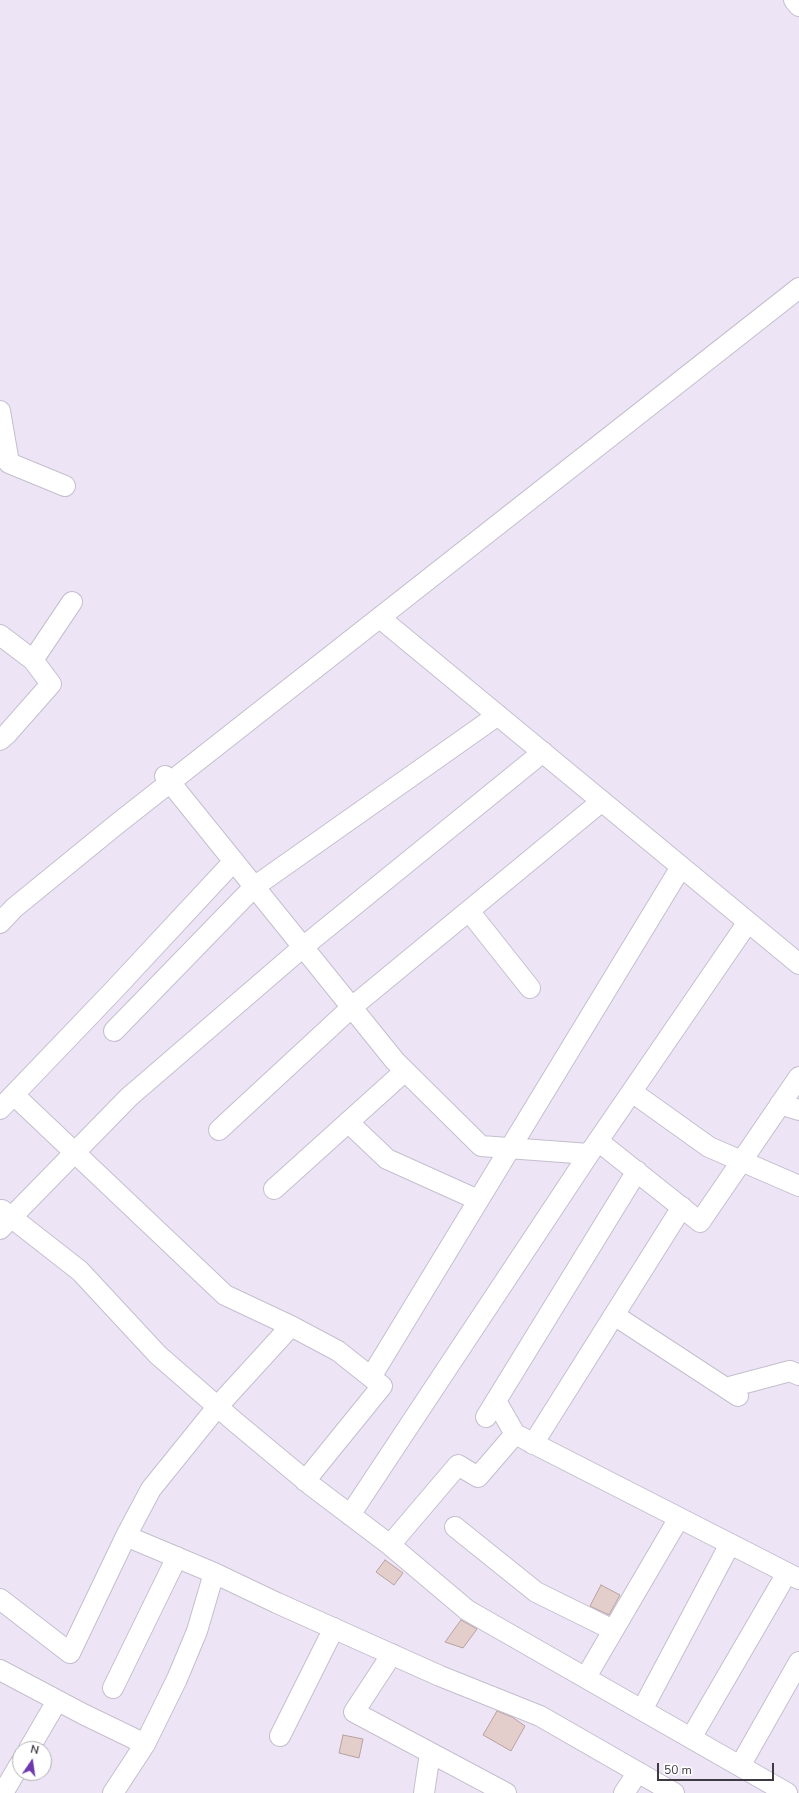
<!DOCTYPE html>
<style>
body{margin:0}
#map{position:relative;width:799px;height:1793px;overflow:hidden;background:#ede5f6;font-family:"Nunito Sans",sans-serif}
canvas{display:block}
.north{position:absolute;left:12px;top:1741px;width:40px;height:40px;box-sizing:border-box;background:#fff;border:1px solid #b1b0b3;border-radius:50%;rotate:13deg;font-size:11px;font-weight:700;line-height:16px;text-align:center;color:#3d3a41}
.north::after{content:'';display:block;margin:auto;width:14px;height:18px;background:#6e38ae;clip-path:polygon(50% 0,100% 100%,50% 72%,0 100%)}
.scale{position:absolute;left:657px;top:1763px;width:117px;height:18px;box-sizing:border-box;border:2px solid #3d3a41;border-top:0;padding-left:5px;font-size:12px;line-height:14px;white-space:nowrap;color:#3d3a41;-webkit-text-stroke:3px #fff;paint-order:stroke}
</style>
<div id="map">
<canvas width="799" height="1793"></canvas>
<div class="north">N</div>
<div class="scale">50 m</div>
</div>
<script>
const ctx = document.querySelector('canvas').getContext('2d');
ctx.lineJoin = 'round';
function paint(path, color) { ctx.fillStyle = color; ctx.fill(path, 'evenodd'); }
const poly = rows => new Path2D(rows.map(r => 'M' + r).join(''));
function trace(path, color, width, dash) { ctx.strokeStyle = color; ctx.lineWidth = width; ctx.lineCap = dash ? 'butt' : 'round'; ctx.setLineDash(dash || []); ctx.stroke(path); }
const building = poly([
 [385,1560,403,1573,394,1585,376,1572,385,1560],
 [601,1585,620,1595,609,1615,590,1606,601,1585],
 [461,1620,477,1629,463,1648,445,1642,461,1620],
 [497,1711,512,1717,525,1726,511,1751,483,1735,497,1711],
 [343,1735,363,1739,359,1758,339,1753,343,1735]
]);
paint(building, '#e4cecb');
trace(building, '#b6a19f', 1);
const minor = poly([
 [794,0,799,6],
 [0,411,9,463,65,486],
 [380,618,799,964],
 [0,635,33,660,51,684,7,734,0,740],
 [33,660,72,602],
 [165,776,395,1061,481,1146,589,1154],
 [469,911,530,988],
 [0,923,14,908,117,824,799,288],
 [114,1031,254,887,498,715],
 [632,1092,709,1147,799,1186],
 [14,1095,225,1295,291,1326,338,1351,382,1386,305,1481],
 [780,1104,799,1110],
 [0,1109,113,991,234,861],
 [348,1122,387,1159,478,1200],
 [219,1130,352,1007,602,801],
 [598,1141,700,1222,799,1077],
 [274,1189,405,1071],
 [0,1210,2,1210,80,1271,158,1355,234,1421,312,1486,390,1545,467,1610,787,1793],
 [0,1229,129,1097,303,947,543,752],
 [614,1315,738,1396],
 [371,1377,681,867],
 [726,1388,790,1371,799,1375],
 [496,1401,515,1434,799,1579],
 [486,1417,637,1171],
 [533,1444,682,1207],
 [350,1515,589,1154,748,922],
 [455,1527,536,1592,613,1630],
 [126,1536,214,1573,277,1603,440,1676,540,1716,674,1793],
 [390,1545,458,1465,478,1477,515,1434],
 [0,1599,70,1653,126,1536,151,1489,218,1406,291,1326],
 [392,1654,354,1712,506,1793],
 [0,1670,83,1714,145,1744],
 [586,1677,679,1518],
 [113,1688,177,1557],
 [642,1710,730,1544],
 [280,1736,334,1628],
 [691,1738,787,1573],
 [29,1749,57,1701],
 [740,1766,799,1662],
 [3,1793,20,1764],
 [113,1793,145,1744,177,1679,197,1631,214,1573],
 [424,1793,430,1753],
 [624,1793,638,1772]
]);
trace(minor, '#c5bece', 22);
trace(minor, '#fff', 20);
</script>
